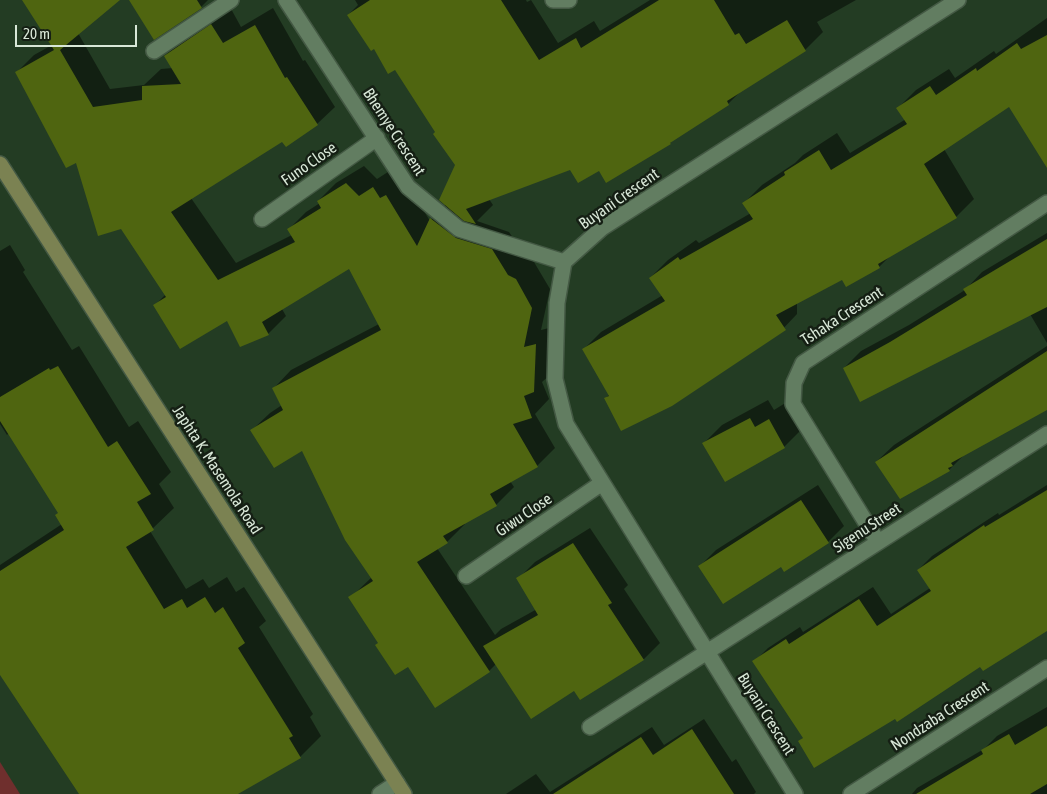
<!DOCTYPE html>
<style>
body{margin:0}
#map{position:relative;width:1047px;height:794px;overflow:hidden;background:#233c23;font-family:"Asap Condensed",sans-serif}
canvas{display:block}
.scale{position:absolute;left:15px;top:25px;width:122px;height:22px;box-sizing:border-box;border:2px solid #d8e7d7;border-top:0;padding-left:6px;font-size:15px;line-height:18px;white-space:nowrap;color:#d8e7d7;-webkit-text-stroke:4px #151f14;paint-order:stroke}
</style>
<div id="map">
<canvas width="1047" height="794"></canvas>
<div class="scale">20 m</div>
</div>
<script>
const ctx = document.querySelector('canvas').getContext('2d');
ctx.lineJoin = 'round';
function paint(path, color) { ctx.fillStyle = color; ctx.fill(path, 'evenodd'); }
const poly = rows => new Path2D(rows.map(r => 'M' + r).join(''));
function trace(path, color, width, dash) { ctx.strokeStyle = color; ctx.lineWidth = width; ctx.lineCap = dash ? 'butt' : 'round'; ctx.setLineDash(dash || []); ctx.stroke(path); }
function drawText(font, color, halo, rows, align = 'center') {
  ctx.font = font + ' "Asap Condensed",sans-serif'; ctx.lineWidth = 5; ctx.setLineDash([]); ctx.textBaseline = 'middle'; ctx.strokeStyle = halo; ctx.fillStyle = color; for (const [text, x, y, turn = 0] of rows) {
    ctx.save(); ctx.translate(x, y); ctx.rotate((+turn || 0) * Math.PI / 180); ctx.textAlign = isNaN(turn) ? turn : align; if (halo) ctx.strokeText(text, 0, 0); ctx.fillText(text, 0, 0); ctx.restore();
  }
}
paint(poly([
 [0,762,20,794,0,794]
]), '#6f2f2d');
paint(poly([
 [24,0,118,0,78,33,110,89,144,85,161,69,173,68,165,56,183,38,230,7,241,27,273,8,303,61,305,60,335,107,317,124,283,140,191,198,236,263,292,235,289,229,306,212,320,203,318,201,336,183,364,166,377,179,391,170,404,178,430,221,446,204,457,165,395,69,374,47,348,15,358,5,355,0,526,0,527,2,531,0,558,43,594,21,600,31,650,0,856,0,817,22,823,32,805,50,742,90,728,104,676,137,670,143,599,169,571,169,489,199,493,205,477,221,509,232,526,257,534,262,550,289,541,330,553,327,552,373,542,382,549,399,535,414,555,448,537,466,510,481,514,487,496,505,464,523,465,524,447,542,437,548,495,635,501,629,537,609,518,579,535,562,590,528,628,585,624,589,660,643,644,659,613,679,574,689,496,664,489,671,408,665,379,642,350,598,372,577,303,449,252,430,270,413,282,405,274,388,291,370,379,324,349,267,282,309,286,316,268,334,227,319,155,305,166,294,16,73,34,55,52,45],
 [131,0,208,0,201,7],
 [1047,18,1047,142,1009,105,944,149,974,199,956,217,892,254,879,267,843,278,797,303,797,314,779,333,606,398,610,394,583,350,601,332,663,295,650,278,668,260,696,240,699,243,751,213,744,203,762,185,795,163,803,155,837,133,850,153,906,119,898,108,916,90,949,69,955,78,994,51,996,54],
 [1047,233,1047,343,1030,314,844,368,861,351,909,325,965,290,982,272],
 [10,245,25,270,23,272,72,350,79,346,129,427,138,421,171,472,159,484,174,508,150,531,186,589,203,579,209,588,227,577,236,592,244,587,266,621,259,627,313,714,310,717,321,736,300,757,246,788,217,794,80,794,0,673,0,565,62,524,59,512,9,433,7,435,0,424,0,251],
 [1047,346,1047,404,965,454,949,470,876,462,894,445],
 [768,400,774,410,787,402,802,429,784,447,704,443,722,425],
 [818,485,844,526,828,542,781,565,700,566,716,550],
 [1047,485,1047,630,980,665,895,717,800,741,804,737,754,662,768,648,800,627,803,632,873,587,891,614,930,588,918,570,932,556,998,513,999,515],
 [1047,707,1047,794,912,794,917,788,984,749,997,736],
 [704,719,732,762,736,759,756,792,754,794,506,794,536,774,550,792,652,727,664,745]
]), '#0007');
paint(poly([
 [22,0,120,0,60,50,93,107,142,100,142,86,181,84,164,56,211,24,223,43,255,25,285,78,287,77,318,125,286,147,282,142,171,212,218,280,295,242,287,229,321,208,317,201,346,183,359,196,373,187,380,198,386,195,417,246,430,218,456,238,492,249,508,275,516,279,532,308,524,347,536,344,534,392,524,396,532,418,513,424,538,467,490,494,497,506,443,536,448,543,417,562,490,672,435,708,408,667,395,675,375,645,378,643,348,597,373,581,345,540,302,451,274,468,250,430,283,410,272,388,381,330,349,269,262,322,269,335,240,347,227,321,180,349,153,305,166,297,121,229,98,236,76,163,66,168,15,72,54,50],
 [129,0,197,0,202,8,154,40],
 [370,0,501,0,539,60,576,38,581,48,659,0,714,0,735,35,739,33,746,44,787,20,806,51,727,101,729,105,670,143,671,144,606,183,599,171,578,183,570,170,466,209,476,224,464,221,439,200,455,165,433,134,435,132,395,70,388,74,374,49,371,51,347,15],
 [1047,35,1047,168,1009,107,924,164,957,218,878,264,880,268,846,287,842,280,776,315,786,330,672,406,621,431,604,398,609,396,582,349,665,301,649,278,678,257,680,260,753,219,742,203,785,175,784,172,819,150,831,170,907,124,896,108,930,86,936,95,976,68,977,71,1017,43,1021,49],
 [1047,239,1047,307,860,402,843,368,890,342,967,295,963,289],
 [1047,351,1047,410,951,463,953,466,948,468,950,471,900,499,875,462],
 [58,366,108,447,117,441,151,494,137,502,154,530,126,547,164,609,182,599,187,608,205,597,215,613,223,607,245,643,238,648,293,736,289,738,301,758,238,794,79,794,0,675,0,571,64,530,55,515,58,513,0,421,0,397,49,368,50,370],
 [750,418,755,427,769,419,785,448,725,482,702,443],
 [1047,490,1047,631,983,671,980,667,897,722,895,719,814,768,798,741,803,738,752,661,786,639,789,644,859,599,877,626,931,591,917,570,984,525,985,527],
 [801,500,829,543,784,572,781,567,723,604,698,566],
 [573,543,612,603,608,605,644,660,580,700,574,691,531,719,483,646,538,615,516,578],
 [1047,726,1047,784,1030,794,916,794,983,754,981,750,1009,734,1015,745],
 [692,729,734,794,553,794,641,737,653,755]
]), '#4f6510');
const minor = poly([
 [286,0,408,187,459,229,564,262],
 [553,0,569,0],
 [154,51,231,0],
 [262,219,377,138],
 [878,542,793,404,794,383,803,363,1047,203],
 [466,576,602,483],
 [590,727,1047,434],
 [380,794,397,783],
 [795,794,566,424,555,379,557,303,564,262,602,228,958,0],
 [851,794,1047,668]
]);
const secondary = poly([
 [0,164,404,794]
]);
trace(minor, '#445944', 18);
trace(secondary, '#445944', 18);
trace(minor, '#627d61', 15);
trace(secondary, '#7b8252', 15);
drawText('16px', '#d8e7d7', '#151f14', [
 ["Bhemye Crescent",394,132,57],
 ["Funo Close",309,164,-35],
 ["Buyani Crescent",619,199,-35],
 ["Tshaka Crescent",842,316,-33],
 ["Japhta K. Masemola Road",217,470,57],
 ["Giwu Close",524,515,-34],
 ["Sigenu Street",867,528,-33],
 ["Buyani Crescent",766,714,58],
 ["Nondzaba Crescent",940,716,-33]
]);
</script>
